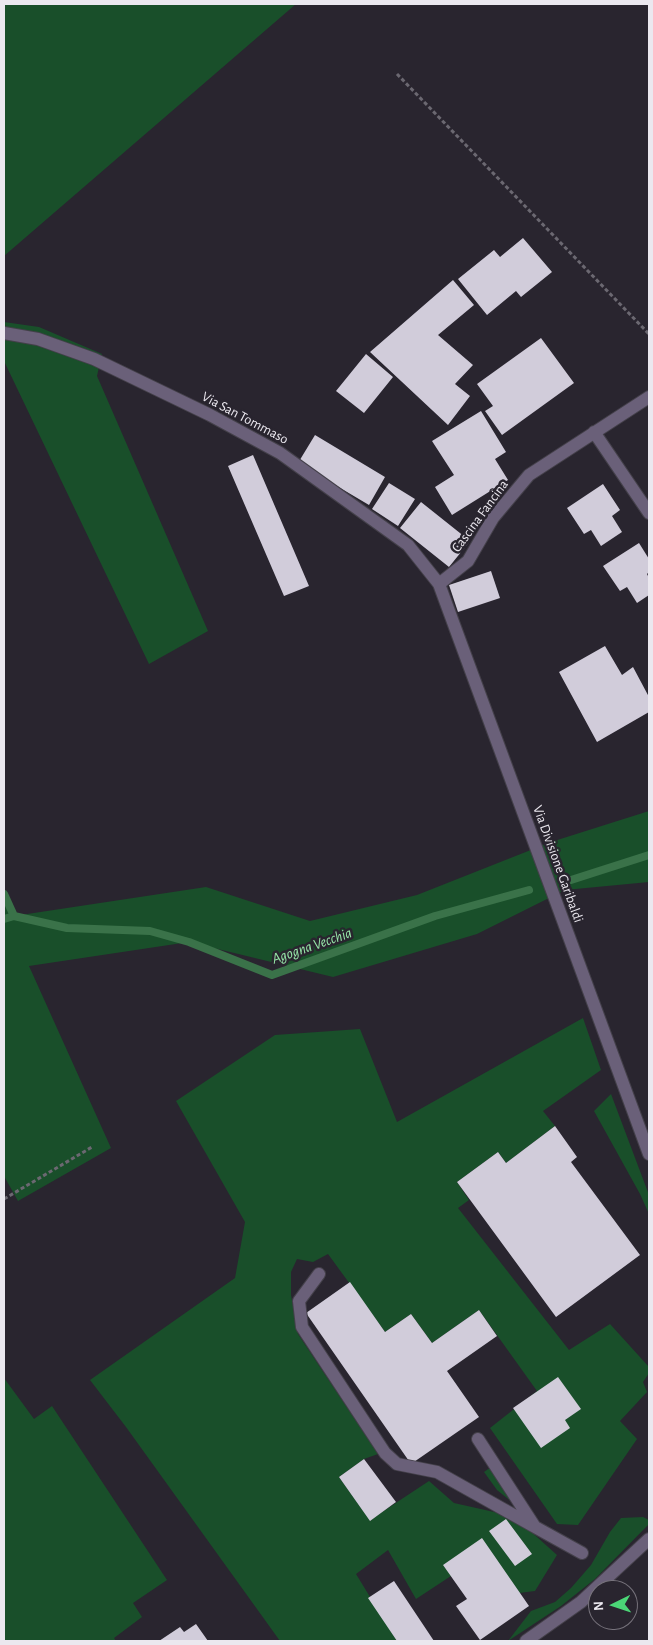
<!DOCTYPE html>
<style>
body{margin:0}
#map{position:relative;width:653px;height:1645px;overflow:hidden;background:#29252f;font-family:"Alegreya Sans",sans-serif}
canvas{display:block}
.frame{position:absolute;inset:0;border:5px solid #ebe8ef;pointer-events:none}
.north{position:absolute;left:588px;top:1580px;width:50px;height:50px;box-sizing:border-box;background:#29252f;border:1px solid #77737c;border-radius:50%;rotate:266deg;font-size:14px;font-weight:700;line-height:20px;text-align:center;color:#ebe8ef}
.north::after{content:'';display:block;margin:auto;width:18px;height:22px;background:#4bd677;clip-path:polygon(50% 0,100% 100%,50% 72%,0 100%)}
</style>
<div id="map">
<canvas width="653" height="1645"></canvas>
<div class="frame"></div>
<div class="north">N</div>
</div>
<script>
const ctx = document.querySelector('canvas').getContext('2d');
ctx.lineJoin = 'round';
function paint(path, color) { ctx.fillStyle = color; ctx.fill(path, 'evenodd'); }
const poly = rows => new Path2D(rows.map(r => 'M' + r).join(''));
function trace(path, color, width, dash) { ctx.strokeStyle = color; ctx.lineWidth = width; ctx.lineCap = dash ? 'butt' : 'round'; ctx.setLineDash(dash || []); ctx.stroke(path); }
function drawText(font, color, halo, rows, align = 'center') {
  ctx.font = font + ' "Alegreya Sans",sans-serif'; ctx.lineWidth = 5; ctx.setLineDash([]); ctx.textBaseline = 'middle'; ctx.strokeStyle = halo; ctx.fillStyle = color; for (const [text, x, y, turn = 0] of rows) {
    ctx.save(); ctx.translate(x, y); ctx.rotate((+turn || 0) * Math.PI / 180); ctx.textAlign = isNaN(turn) ? turn : align; if (halo) ctx.strokeText(text, 0, 0); ctx.fillText(text, 0, 0); ctx.restore();
  }
}
paint(poly([
 [4,4,296,4,4,256],
 [4,322,39,327,102,354,97,376,208,631,149,664,4,361],
 [649,811,649,882,565,890,477,934,333,977,189,942,29,966,111,1148,18,1201,4,1176,4,894,14,916,206,887,310,921,417,895,551,842],
 [583,1018,601,1070,543,1111,555,1126,506,1163,498,1152,457,1182,469,1200,458,1208,569,1350,610,1324,649,1367,649,1373,643,1382,647,1392,620,1421,637,1439,578,1525,557,1524,490,1428,537,1391,479,1310,432,1343,411,1314,385,1332,328,1254,313,1262,297,1259,291,1272,291,1295,298,1334,378,1454,364,1459,339,1477,370,1520,429,1481,454,1503,503,1514,527,1528,557,1555,535,1591,519,1593,451,1576,416,1599,388,1550,356,1574,397,1641,280,1641,126,1427,90,1380,235,1278,245,1222,176,1101,275,1035,360,1029,397,1122],
 [611,1094,649,1195,649,1214,640,1194,594,1111],
 [4,1378,34,1419,52,1406,167,1580,133,1603,142,1617,114,1638,116,1641,4,1641],
 [491,1467,513,1503,497,1490,484,1472],
 [643,1517,649,1520,649,1524,595,1579,561,1606,508,1641,531,1611,555,1602,571,1588,591,1565,610,1532,621,1518]
]), '#194f2a');
trace(poly([
 [571,880,649,855],
 [4,894,14,916],
 [4,919,14,916,67,928,150,931,189,942,272,975,435,916,529,890]
]), '#3a7249', 8);
paint(poly([
 [523,238,552,272,521,297,516,291,487,315,458,279,494,250,500,257],
 [453,280,474,305,438,335,473,365,455,384,470,396,448,425,370,352],
 [541,338,574,383,502,435,485,411,493,406,477,384],
 [366,354,393,377,364,413,336,391],
 [481,411,506,452,495,459,508,480,452,515,435,487,454,475,432,441],
 [315,435,385,477,369,505,298,463],
 [253,455,309,586,284,596,228,466],
 [389,483,415,499,398,526,372,509],
 [603,484,620,510,612,516,622,532,601,546,591,530,584,534,567,508],
 [421,502,470,541,449,567,400,528],
 [639,543,649,559,649,572,647,574,649,578,649,595,637,603,627,587,620,591,603,566],
 [491,571,500,598,458,612,449,585],
 [605,646,622,675,633,667,649,697,649,712,597,742,559,672],
 [555,1126,577,1157,571,1162,640,1255,556,1317,457,1182,498,1152,506,1163],
 [350,1282,385,1332,411,1314,432,1343,479,1310,497,1336,447,1371,479,1417,411,1464,306,1313],
 [558,1377,581,1409,565,1420,570,1428,541,1448,513,1408],
 [364,1459,396,1502,370,1521,339,1477],
 [506,1519,532,1554,515,1566,489,1531],
 [482,1538,529,1606,480,1640,456,1606,467,1599,443,1565],
 [394,1581,434,1641,397,1641,368,1598],
 [196,1624,208,1641,159,1641,180,1627,184,1632]
]), '#d1ccda');
const minor = poly([
 [4,333,38,339,94,359,210,415,280,453,408,545,439,584,649,1154],
 [594,432,649,513],
 [439,584,468,561,493,518,529,475,649,397],
 [319,1274,299,1301,302,1327,385,1453,397,1464,437,1472,535,1527],
 [478,1439,535,1527,582,1553],
 [526,1641,581,1602,649,1539]
]);
trace(minor, '#44404a', 14);
trace(poly([
 [397,74,649,334],
 [4,1199,92,1147]
]), '#6b6871', 3, [4, 2.5]);
trace(minor, '#6a6079', 12);
drawText('14px', '#ebe8ef', '#29252f', [
 ["Via San Tommaso",245,418,28],
 ["Cascina Fancina",480,516,-54],
 ["Via Divisione Garibaldi",558,864,70]
]);
drawText('italic 15px', '#98e9aa', '#29252f', [
 ["Agogna Vecchia",312,946,-19]
]);
</script>
